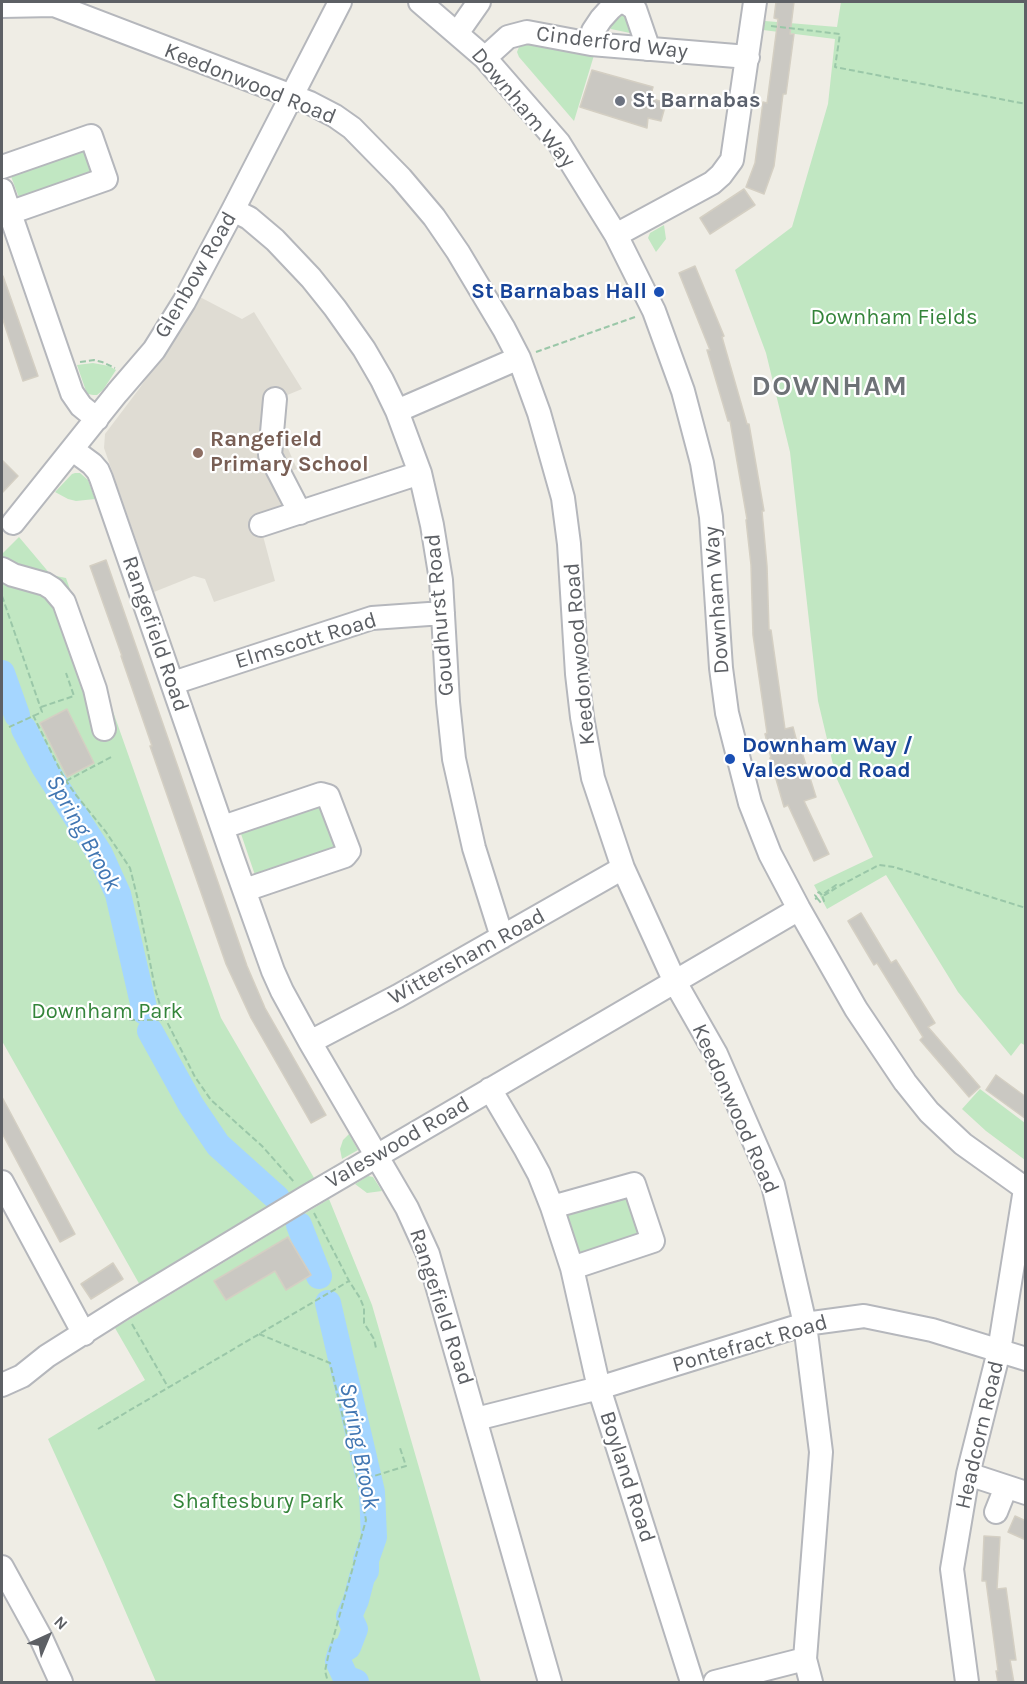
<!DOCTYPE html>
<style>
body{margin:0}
#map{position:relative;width:1027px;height:1684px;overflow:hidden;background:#efede5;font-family:Karla,sans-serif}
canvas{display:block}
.frame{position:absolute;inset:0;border:3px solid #5d6065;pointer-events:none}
.north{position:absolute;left:18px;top:1606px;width:60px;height:60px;-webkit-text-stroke:4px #fff;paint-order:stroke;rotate:44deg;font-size:16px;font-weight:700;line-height:24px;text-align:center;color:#5d6065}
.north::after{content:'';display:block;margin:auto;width:21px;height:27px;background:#5d6065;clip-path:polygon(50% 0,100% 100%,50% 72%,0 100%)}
</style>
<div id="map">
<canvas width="1027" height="1684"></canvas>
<div class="frame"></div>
<div class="north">N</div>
</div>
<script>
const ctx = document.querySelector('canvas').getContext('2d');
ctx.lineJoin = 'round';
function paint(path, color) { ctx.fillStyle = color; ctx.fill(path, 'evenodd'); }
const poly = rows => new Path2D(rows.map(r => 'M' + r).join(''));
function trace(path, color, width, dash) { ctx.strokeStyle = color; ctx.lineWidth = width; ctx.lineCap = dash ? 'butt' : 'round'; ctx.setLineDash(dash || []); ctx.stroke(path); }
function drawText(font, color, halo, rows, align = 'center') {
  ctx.font = font + ' Karla,sans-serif'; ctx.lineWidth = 4.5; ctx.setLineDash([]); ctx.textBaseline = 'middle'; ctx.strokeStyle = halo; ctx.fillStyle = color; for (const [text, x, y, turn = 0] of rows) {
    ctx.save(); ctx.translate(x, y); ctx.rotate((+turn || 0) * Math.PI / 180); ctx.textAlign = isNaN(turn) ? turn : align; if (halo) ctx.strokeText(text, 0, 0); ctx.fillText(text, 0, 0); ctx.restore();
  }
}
paint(poly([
 [198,296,242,319,254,312,302,389,280,398,282,435,297,469,279,475,285,503,283,506,258,517,275,581,214,602,205,579,194,576,154,592,104,448,105,434,139,389,174,337]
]), '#dfdcd3');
paint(poly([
 [841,2,1025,2,1026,1046,1021,1043,1011,1056,958,992,886,875,827,909,814,885,873,857,836,777,818,701,790,452,766,353,735,270,792,227,828,104,835,39,763,30,765,21,837,27],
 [621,5,632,28,630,33,611,29,606,25],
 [525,42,595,52,574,121,519,57,517,52,519,47],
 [85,143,98,172,21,203,9,171],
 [664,225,666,239,656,252,648,238,650,233],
 [93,363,109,366,116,370,103,390,97,395,93,395,88,394,86,391,77,365],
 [75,473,80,473,88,480,95,499,76,501,68,499,55,492,72,474],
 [19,537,51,575,66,578,221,1018,317,1183,141,1287,2,1041,2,554],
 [323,800,343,851,257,881,239,828],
 [980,1089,1025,1123,1025,1160,986,1131,962,1109],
 [349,1134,358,1150,342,1159,340,1149,343,1140],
 [368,1176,373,1177,382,1191,367,1193,355,1184],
 [621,1195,631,1199,640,1232,637,1238,579,1258,565,1210],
 [329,1199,372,1305,481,1682,156,1682,104,1562,48,1439,145,1380,115,1328,292,1221,293,1217,302,1212,304,1214]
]), '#c1e7c2');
trace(poly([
 [2,673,17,715],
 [24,729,44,767,100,854,118,894,145,1012],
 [150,1031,191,1105,218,1145,277,1198],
 [299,1225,319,1276],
 [328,1303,372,1492,374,1537,366,1560,366,1571,362,1577,356,1600,349,1616,355,1629,348,1647,341,1651,338,1661,344,1674,348,1679,356,1682]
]), '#a5d6ff', 26);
const building = poly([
 [776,2,794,2,790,34,794,34,786,94,783,94,774,166,764,194,746,187,755,163,763,102,767,103,778,19,774,18,776,2],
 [592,70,653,87,650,98,666,103,661,121,648,118,647,128,580,107,592,70],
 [744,189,755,205,710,234,700,218,744,189],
 [695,266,724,336,722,337,747,424,749,424,764,511,762,511,767,566,769,630,771,630,785,729,793,727,799,750,801,749,816,797,804,801,829,854,814,861,788,805,784,807,770,758,771,758,765,734,767,733,753,635,751,565,746,520,747,519,730,421,728,421,707,350,710,350,679,273,695,266],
 [2,276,3,276,38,376,23,381,2,317,2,276],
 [2,460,18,476,2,493,2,460],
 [106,560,247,966,265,1008,326,1115,311,1123,251,1018,226,964,150,746,152,746,121,656,122,656,90,566,106,560],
 [67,709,94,763,67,777,40,723,67,709],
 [861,913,891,963,896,960,935,1023,928,1027,980,1087,969,1097,920,1040,923,1037,877,963,874,965,848,921,861,913],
 [996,1075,1026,1097,1026,1119,986,1090,996,1075],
 [2,1097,75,1234,60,1242,2,1133,2,1097],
 [288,1237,311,1275,286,1290,275,1271,226,1300,214,1281,288,1237],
 [113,1263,123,1279,91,1299,81,1284,113,1263],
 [1015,1516,1026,1521,1026,1540,1008,1532,1015,1516],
 [984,1536,1000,1537,997,1589,1006,1588,1016,1660,1010,1660,1014,1683,998,1683,996,1671,998,1671,986,1581,982,1581,984,1536]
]);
paint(building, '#cac8c2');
trace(building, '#d4cfc3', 1.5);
const minor = poly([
 [420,2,485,58,559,143,616,235,654,311,683,391,702,463,711,517,721,668,727,713,750,803,770,854,799,909,856,1009,905,1082,929,1112,963,1144,1026,1189],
 [2,6,54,5,310,103,335,116,352,128,401,178,434,217,458,252,504,329,519,358,539,413,563,498,569,544,577,674,582,717,593,778,623,868,675,982,716,1054,773,1185,805,1324,821,1452,805,1659,811,1682],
 [458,32,479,2],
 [591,44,593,31,601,19,610,9,617,3,621,2,628,4,635,9,647,44,647,49],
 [485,58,508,37,527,32,591,44,748,57],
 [2,167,91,136,106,179,9,213],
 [2,190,72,393,81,406,97,419],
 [233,210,249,218,275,240,311,278,335,308,364,349,382,380,397,411,420,473,432,525,441,580,448,702,454,759,474,848,502,937],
 [616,235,712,183,721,175,732,160,755,2],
 [275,399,270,455,300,513],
 [397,411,519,358],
 [73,450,92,464,98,471,101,478,233,859,273,971,282,991,310,1042,407,1208,428,1254,550,1682],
 [13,523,117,393,154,350,184,302,233,210,340,2],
 [261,525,420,473],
 [2,569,13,575,45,584,53,589,64,602,95,689,104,729],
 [173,683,372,618,443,613],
 [223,827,321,794,328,796,349,851,345,856,245,890],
 [310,1042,398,996,623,868],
 [490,1089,526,1150,539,1174,552,1207,572,1268,599,1388,692,1682],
 [2,1182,84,1334],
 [552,1207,634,1184,653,1241,572,1268],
 [2,1385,22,1376,47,1356,123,1308,305,1198,799,909],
 [476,1419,599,1388,805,1324,864,1316,932,1330,1026,1359],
 [968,1474,1026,1493],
 [996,1512,1006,1487],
 [2,1567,41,1638,61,1682],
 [715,1682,805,1659],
 [967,1682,952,1569,968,1474,999,1351,1025,1189]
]);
trace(minor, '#b5b7bc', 26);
trace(poly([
 [771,26,840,34,835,67,1026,104],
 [536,352,635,317],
 [80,362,94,360,102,362,115,368],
 [2,596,42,712,7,728],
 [41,707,74,696,66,673],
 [33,715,64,778,76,795,106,832,130,868,137,896,155,988,162,1012,195,1077,211,1100,262,1146,295,1183],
 [66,781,113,756],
 [817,898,821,903,824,901,822,895,825,895,839,886],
 [815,899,817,898,815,895,819,892,822,895,836,885,839,886,879,865,894,867,1026,908],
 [129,1020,165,1020],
 [314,1213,349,1281,360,1298,364,1308,364,1323,374,1339,376,1348],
 [132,1324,168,1387],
 [259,1334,330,1363,358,1481,366,1520,328,1657,325,1671,328,1682],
 [98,1429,349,1281],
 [358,1481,406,1466,400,1448]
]), '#9ac7a8', 2, [6, 3]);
trace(minor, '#fff', 22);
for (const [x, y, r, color] of [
 [620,101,6,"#6b7280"],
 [659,292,6,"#1a4fb4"],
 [198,453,6,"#8d6e63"],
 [730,759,6,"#1a4fb4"]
]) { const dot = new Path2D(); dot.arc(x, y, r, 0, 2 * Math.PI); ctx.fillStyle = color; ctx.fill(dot); trace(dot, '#fff', 2); }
drawText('22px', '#5d6065', '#fff', [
 ["Cinderford Way",612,43,7],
 ["Keedonwood Road",250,84,22],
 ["Downham Way",523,108,50],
 ["Glenbow Road",196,275,-60],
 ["Downham Way",717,600,-94],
 ["Goudhurst Road",440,615,-95],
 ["Rangefield Road",155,634,71],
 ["Elmscott Road",306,641,-17],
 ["Keedonwood Road",580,654,-95],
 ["Wittersham Road",467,957,-29],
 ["Keedonwood Road",735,1109,66],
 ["Valeswood Road",398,1143,-30],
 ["Rangefield Road",441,1307,72],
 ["Pontefract Road",750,1344,-16],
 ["Headcorn Road",980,1435,-77],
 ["Boyland Road",627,1477,72]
]);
drawText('bold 22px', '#5b616d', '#fff', [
 ["St Barnabas",632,101]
], 'left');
drawText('bold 22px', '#164399', '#fff', [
 ["St Barnabas Hall",647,292],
 ["Downham Way /",742,746,"left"],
 ["Valeswood Road",742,771,"left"]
], 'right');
drawText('22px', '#34843a', '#fff', [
 ["Downham Fields",894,318],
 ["Downham Park",107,1012],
 ["Shaftesbury Park",258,1502]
]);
drawText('bold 22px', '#785e54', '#fff', [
 ["Rangefield",210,440],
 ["Primary School",210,465]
], 'left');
drawText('italic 24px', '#4176b2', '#fff', [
 ["Spring Brook",83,833,61],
 ["Spring Brook",359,1446,79]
]);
ctx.letterSpacing = '1.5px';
drawText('bold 28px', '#6e7277', '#fff', [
 ["DOWNHAM",830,387]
]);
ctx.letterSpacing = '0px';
</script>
